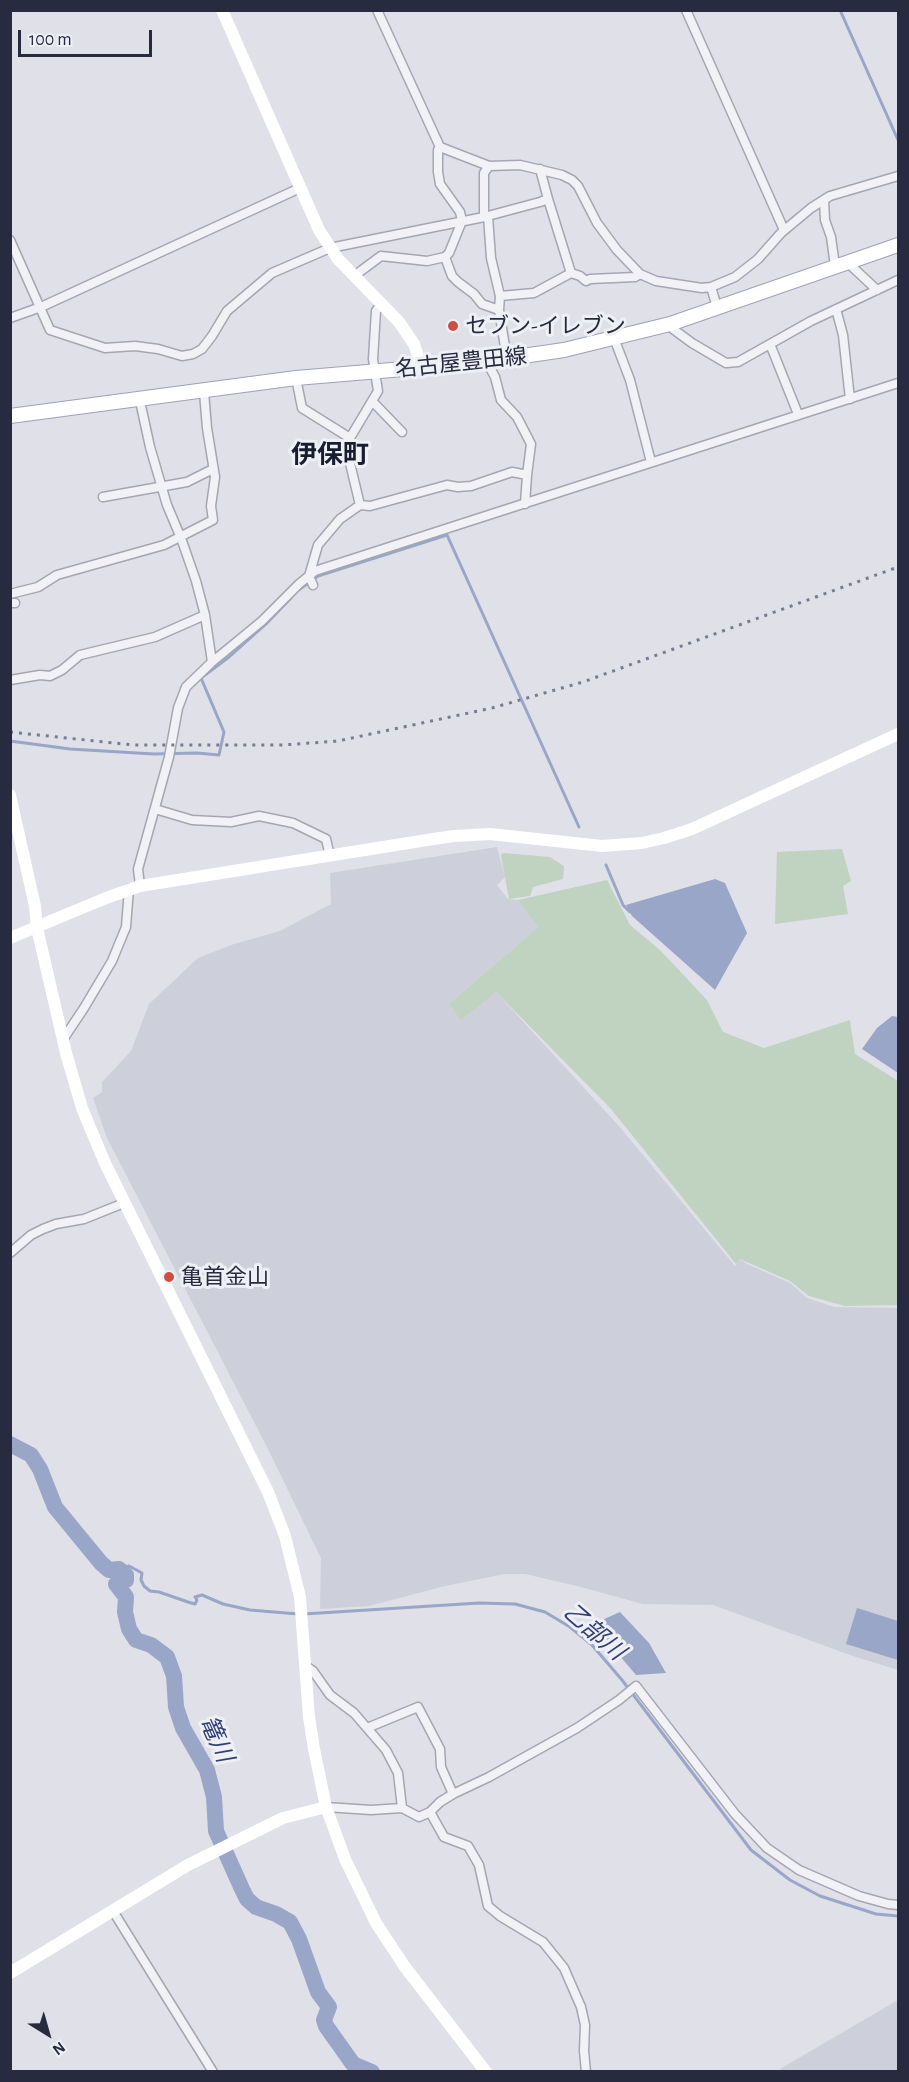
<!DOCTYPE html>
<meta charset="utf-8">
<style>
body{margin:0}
#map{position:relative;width:909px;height:2082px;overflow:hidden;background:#dfe0e8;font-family:"Alegreya Sans",sans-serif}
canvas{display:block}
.frame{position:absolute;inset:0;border:12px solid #282b3f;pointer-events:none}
.north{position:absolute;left:18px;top:2004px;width:60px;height:60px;-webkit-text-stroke:4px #eef0f6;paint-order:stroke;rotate:143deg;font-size:16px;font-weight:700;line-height:24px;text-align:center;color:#282b3f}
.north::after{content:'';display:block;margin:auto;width:21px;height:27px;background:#282b3f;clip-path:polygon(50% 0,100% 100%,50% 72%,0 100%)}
.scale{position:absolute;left:18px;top:30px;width:134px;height:27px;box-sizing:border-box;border:3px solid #282b3f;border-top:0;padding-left:8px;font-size:18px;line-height:21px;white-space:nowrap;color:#282b3f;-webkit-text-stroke:4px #eef0f6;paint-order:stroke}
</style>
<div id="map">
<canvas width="909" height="2082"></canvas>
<div class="frame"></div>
<div class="north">N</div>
<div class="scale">100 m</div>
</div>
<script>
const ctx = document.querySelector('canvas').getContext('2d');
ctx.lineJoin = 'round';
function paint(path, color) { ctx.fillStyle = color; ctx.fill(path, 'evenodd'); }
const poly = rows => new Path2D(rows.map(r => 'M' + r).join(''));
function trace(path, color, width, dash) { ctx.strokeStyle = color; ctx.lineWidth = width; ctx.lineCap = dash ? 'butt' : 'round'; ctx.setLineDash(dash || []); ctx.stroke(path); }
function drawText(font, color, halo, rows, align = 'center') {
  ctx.font = font + ' "Alegreya Sans","Noto Sans JP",sans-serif'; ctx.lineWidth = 6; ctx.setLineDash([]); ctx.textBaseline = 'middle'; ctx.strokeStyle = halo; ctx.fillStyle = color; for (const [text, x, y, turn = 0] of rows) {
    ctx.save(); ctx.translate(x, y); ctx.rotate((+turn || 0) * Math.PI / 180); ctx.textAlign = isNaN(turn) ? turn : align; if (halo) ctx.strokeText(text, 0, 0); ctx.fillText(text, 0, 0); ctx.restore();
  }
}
paint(poly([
 [497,847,505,877,497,885,508,899,518,900,538,927,449,1004,461,1021,496,992,618,1125,735,1266,740,1259,747,1264,790,1283,807,1298,834,1307,898,1308,898,1670,853,1656,713,1605,643,1604,577,1586,525,1574,504,1574,445,1586,369,1606,320,1609,321,1558,267,1447,107,1138,93,1098,102,1092,102,1082,131,1051,149,1004,198,958,231,945,280,931,331,904,330,873],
 [898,2000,898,2071,782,2072,780,2069]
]), '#cdcfda');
paint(poly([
 [842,849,851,881,843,886,848,914,775,924,777,852],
 [503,853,550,857,564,866,563,879,533,887,530,896,509,899,501,855],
 [607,880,630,925,660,950,707,1000,723,1032,764,1048,850,1020,855,1054,898,1081,898,1305,845,1306,809,1296,790,1281,740,1259,736,1264,611,1109,496,992,461,1021,449,1004,538,927,518,900]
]), '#c0d2c0');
paint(poly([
 [715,879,725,883,747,933,715,990,632,916,626,905],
 [892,1016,898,1017,898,1073,862,1049,877,1028],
 [857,1608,898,1621,898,1660,846,1644],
 [620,1612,649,1643,666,1673,636,1675,593,1624]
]), '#9aa6c8');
trace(poly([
 [840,10,898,140],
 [300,589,318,576,447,535,579,827],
 [10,741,70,749,154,754,197,753,219,755,224,732,201,678,229,657,266,624,291,598],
 [606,865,623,905,630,912],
 [119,1569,129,1566,142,1573,141,1580,144,1586,150,1591,159,1592,188,1602,195,1604,197,1600,195,1597,202,1595,223,1604,250,1610,298,1614],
 [304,1614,479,1603,515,1604,545,1612,570,1627,592,1645,622,1680,751,1850,790,1880,820,1896,876,1914,898,1916]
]), '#9aa6c8', 3);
trace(poly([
 [10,1444,31,1455,40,1469,55,1507,101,1563,109,1570,119,1569,126,1575,126,1580,116,1584,126,1597,125,1612,129,1629,136,1640,151,1645,167,1657,174,1676,176,1707,183,1728,207,1770,214,1797,216,1831,242,1889,247,1899,256,1907,276,1914,290,1922,299,1939,318,1992,329,2007,324,2020,326,2026,353,2064,372,2072]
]), '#9aa6c8', 16);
const street = poly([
 [377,10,440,147,489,166,520,165,562,175,572,180,578,186,597,223,617,250,640,274,656,281,702,288,711,287,735,277,758,259,781,233,811,208,830,196,898,176],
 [686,10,784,230],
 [548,199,571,273,580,276,586,281,590,279,635,277,640,274],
 [824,200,825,220,831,237,835,266],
 [488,216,491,258,500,296,499,310,507,359],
 [484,217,484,173,489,166],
 [10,240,50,330,105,348,135,346,158,349,182,356,193,354,202,349,212,336,227,311,272,273,330,248,484,217,540,202,548,199,540,169],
 [445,257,452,276,458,282,474,294,482,304,499,310],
 [847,262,877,290],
 [354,276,381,256,427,261,445,257,449,253,462,221,460,212,440,184,438,172,438,150,440,147],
 [711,287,717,307],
 [500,296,534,293,571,273],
 [836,309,843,335,850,399],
 [10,318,41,307,300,188],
 [670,324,673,329,692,343,726,363,738,362,811,321,898,280],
 [614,338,630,380,651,462],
 [770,344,798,414],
 [487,362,495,377,501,400,517,417,531,444,527,475],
 [296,378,302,408,350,438,378,391,373,359,376,311,381,304],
 [140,401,150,447,167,505,181,538,196,581,205,615,212,662],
 [372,401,402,432],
 [350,438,348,455,360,505],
 [103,497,187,482,213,469],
 [313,585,309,576,318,545,340,519,360,505,370,506,447,485,458,487,471,486,512,472,527,475,525,504],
 [10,594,38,587,57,575,164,545,213,520,211,506,215,477,207,428,204,392],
 [10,603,15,603],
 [10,680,40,675,50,676,62,670,80,655,155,637,205,615],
 [155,809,192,820,231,822,259,816,293,823,326,839,330,856],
 [140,886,138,869,169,757,178,708,186,687,212,662,262,621,299,584,315,571,898,383],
 [64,1038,84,1008,112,961,126,927,129,889],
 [10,1253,31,1235,43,1229,56,1224,84,1219,124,1203],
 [306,1666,313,1671,330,1695,354,1713,386,1750,398,1773,402,1808],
 [367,1728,418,1707,440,1749,441,1767,453,1794],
 [326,1807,371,1810,402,1808,419,1817,430,1812,440,1802,453,1794,489,1777,577,1728,619,1700,636,1686,735,1814,767,1848,799,1870,859,1896,888,1904,898,1905],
 [430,1812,444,1837,468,1846,479,1865,488,1906,500,1916,543,1942,564,1968,581,2007,585,2025,584,2051,586,2072],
 [113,1911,213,2072]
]);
const primary = poly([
 [10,416,296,378,475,363,564,350,670,324,898,245]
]);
trace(street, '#a4a6b2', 11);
trace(primary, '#9ea2b4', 16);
trace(street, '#f2f2f6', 8);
trace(poly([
 [222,10,319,230,338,259,399,322,414,344,422,368],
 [10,795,35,906,37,928,66,1053,82,1108,104,1161,268,1492,285,1536,300,1597,309,1717,314,1749,326,1807,333,1826,345,1859,376,1923,405,1967,486,2072],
 [10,938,106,898,140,886,427,840,454,836,490,834,602,846,642,843,664,838,692,829,898,734],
 [10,1973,188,1865,283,1818,326,1807]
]), '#fff', 12);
trace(primary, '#fff', 14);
trace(poly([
 [10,732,133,745,283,745,338,741,492,708,583,682,898,567]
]), '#787c92', 3, [3, 6]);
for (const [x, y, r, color] of [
 [453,326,6,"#cd4f44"],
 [169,1277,6,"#cd4f44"]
]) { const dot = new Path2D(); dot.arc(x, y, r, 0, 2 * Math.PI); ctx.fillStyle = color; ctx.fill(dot); trace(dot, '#eef0f6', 2); }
drawText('22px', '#282b3f', '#eef0f6', [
 ["セブン-イレブン",465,326],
 ["亀首金山",181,1277]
], 'left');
drawText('22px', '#282b3f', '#eef0f6', [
 ["名古屋豊田線",461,363,-6]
]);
drawText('italic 24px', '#324073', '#eef0f6', [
 ["乙部川",594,1632,41],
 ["篭川",216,1739,66]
]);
drawText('bold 26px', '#1a1d30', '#eef0f6', [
 ["伊保町",330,455]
]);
</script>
